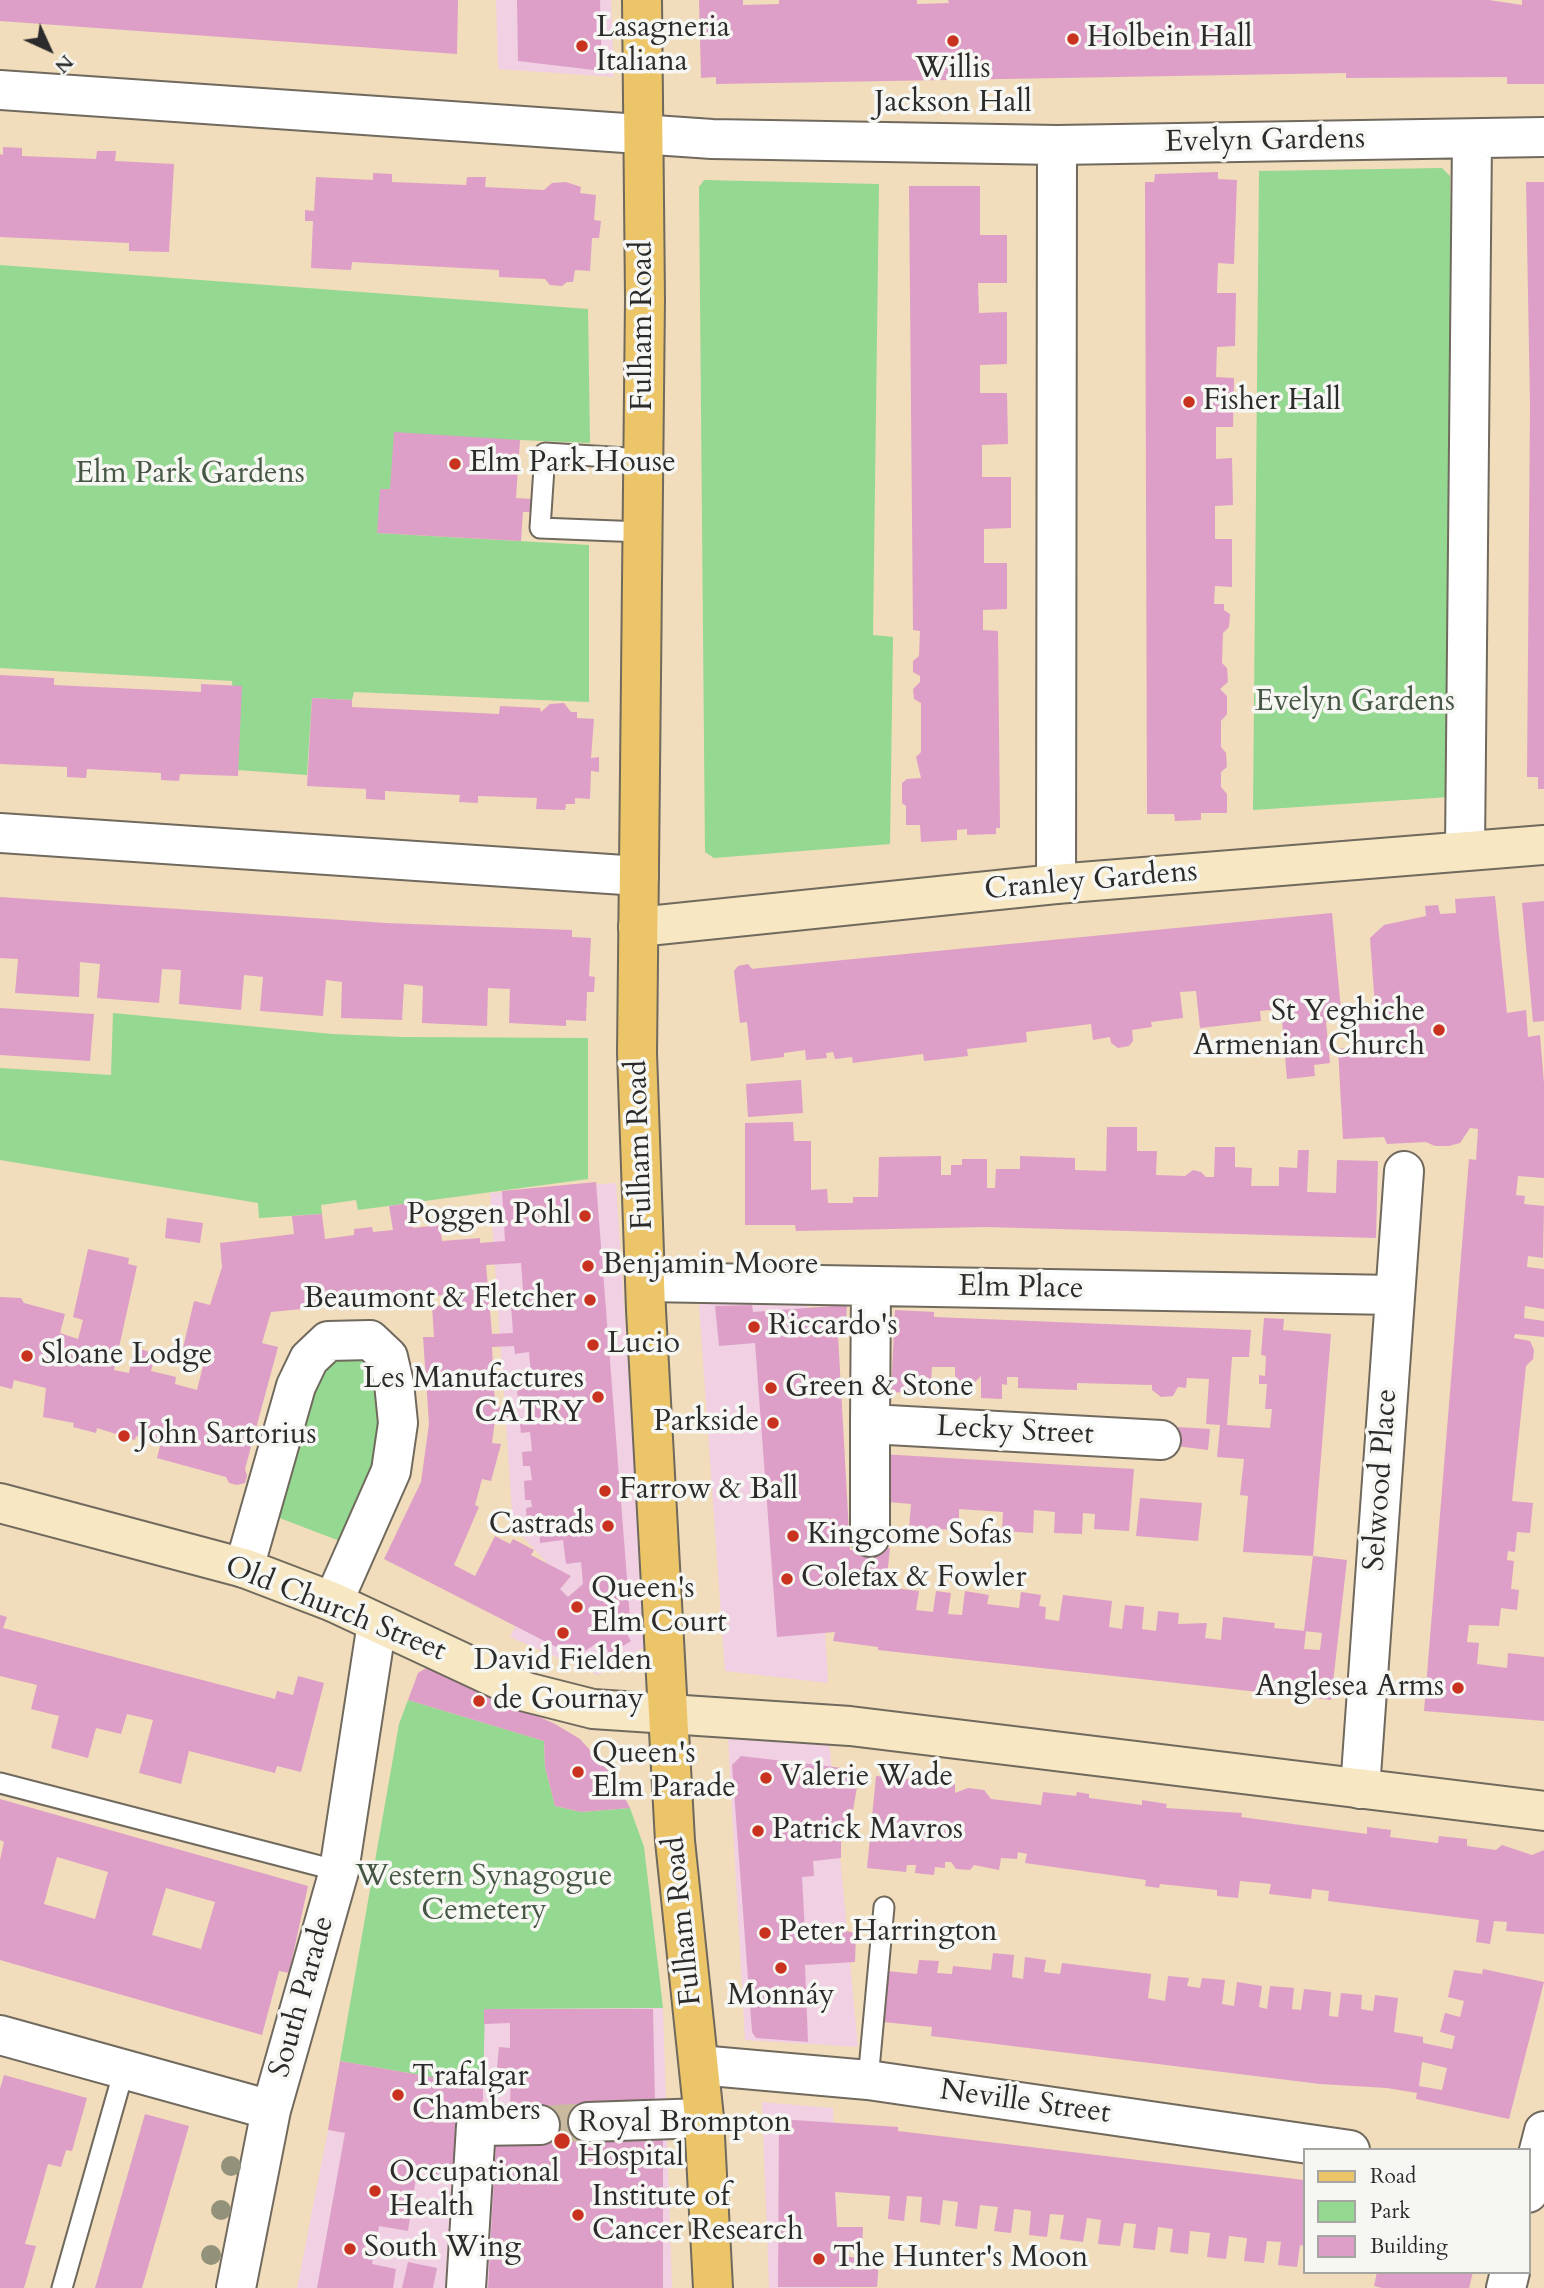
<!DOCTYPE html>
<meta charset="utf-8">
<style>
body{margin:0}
#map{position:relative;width:1544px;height:2288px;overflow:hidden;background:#f1dcbb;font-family:Cardo,serif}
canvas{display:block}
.legend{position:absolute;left:1303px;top:2148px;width:228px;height:126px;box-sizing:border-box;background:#f6f6f2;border:2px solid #a5a5a2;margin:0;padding:9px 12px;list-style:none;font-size:21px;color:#2b2b2b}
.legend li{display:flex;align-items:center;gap:14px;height:35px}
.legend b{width:35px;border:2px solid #a5a5a2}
.north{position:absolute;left:14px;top:14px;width:70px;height:70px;-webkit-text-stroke:5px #f6f6f2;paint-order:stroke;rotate:135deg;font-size:19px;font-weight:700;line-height:28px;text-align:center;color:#2b2b2b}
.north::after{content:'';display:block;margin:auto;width:24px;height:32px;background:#2b2b2b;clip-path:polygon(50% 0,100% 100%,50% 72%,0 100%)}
</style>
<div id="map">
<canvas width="1544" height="2288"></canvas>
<ul class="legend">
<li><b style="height:9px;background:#ecc569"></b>Road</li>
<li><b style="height:19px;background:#94d891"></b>Park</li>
<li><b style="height:19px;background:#dd9fc7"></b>Building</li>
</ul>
<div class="north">N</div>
</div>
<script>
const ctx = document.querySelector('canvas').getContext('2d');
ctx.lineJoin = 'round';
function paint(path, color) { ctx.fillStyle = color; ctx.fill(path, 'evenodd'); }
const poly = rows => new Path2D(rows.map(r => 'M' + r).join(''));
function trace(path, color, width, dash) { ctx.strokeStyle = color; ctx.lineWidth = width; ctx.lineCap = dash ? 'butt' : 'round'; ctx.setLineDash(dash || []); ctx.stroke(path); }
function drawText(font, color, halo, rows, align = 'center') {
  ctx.font = font + ' Cardo,serif'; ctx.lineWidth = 7; ctx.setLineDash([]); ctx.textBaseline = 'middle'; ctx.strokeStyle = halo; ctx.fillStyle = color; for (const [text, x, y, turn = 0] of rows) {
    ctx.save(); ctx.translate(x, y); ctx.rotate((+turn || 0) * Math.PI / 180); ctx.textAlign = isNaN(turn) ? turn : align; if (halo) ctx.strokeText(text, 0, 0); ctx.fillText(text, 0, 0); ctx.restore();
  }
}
paint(poly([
 [496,0,611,0,614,77,498,69],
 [616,1183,646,1646,598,1675,510,1637,547,1563,513,1526,490,1193],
 [806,1285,828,1683,725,1671,698,1291],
 [728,1739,829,1740,858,2047,745,2040],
 [663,2008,672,2288,297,2288,328,2130,456,2151,460,2106,483,2107,484,2009],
 [762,2102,833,2108,839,2288,769,2288]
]), '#f1d0e3');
paint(poly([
 [1442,168,1450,176,1456,790,1449,797,1253,810,1259,171],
 [704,180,879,184,873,635,893,637,890,844,714,858,705,852,699,187],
 [0,265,588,309,590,443,520,440,390,489,378,533,589,545,589,702,354,692,352,700,312,698,307,775,238,770,232,681,0,668],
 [113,1013,332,1034,401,1037,588,1038,588,1179,358,1210,356,1200,321,1205,322,1214,259,1218,258,1203,0,1160,0,1068,111,1075],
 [341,1353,370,1361,387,1425,345,1543,277,1517,316,1383,326,1362],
 [408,1700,544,1741,545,1767,555,1806,581,1812,630,1808,644,1847,663,2008,485,2009,483,2086,340,2061,399,1724]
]), '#94d891');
paint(poly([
 [0,0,458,0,457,54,0,21],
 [517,0,600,0,602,71,518,61],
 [699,0,743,0,743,5,779,4,779,0,917,0,917,4,949,3,948,0,1489,0,1522,5,1522,0,1544,0,1544,84,1507,84,1507,77,1346,78,1346,73,716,84,716,77,701,78],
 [3,147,22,148,22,156,96,159,97,151,116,151,115,161,174,164,169,252,129,251,129,243,0,237,0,154,3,155],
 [1218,172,1218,179,1237,180,1234,264,1218,263,1217,293,1236,293,1235,346,1217,347,1216,377,1234,378,1233,427,1216,427,1216,459,1232,458,1233,505,1215,506,1215,539,1232,539,1232,587,1215,586,1214,604,1224,604,1224,610,1230,614,1229,627,1223,633,1222,663,1227,668,1228,682,1220,689,1227,696,1227,714,1221,721,1221,747,1226,753,1227,767,1221,772,1221,787,1227,794,1227,813,1201,813,1201,820,1175,821,1174,814,1147,814,1145,182,1154,182,1155,174],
 [373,173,392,174,392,182,466,185,467,177,486,177,485,187,544,190,552,183,566,182,581,187,580,193,596,195,594,220,601,221,599,238,592,238,590,271,575,270,573,282,567,282,562,286,550,285,545,279,499,277,499,270,352,262,351,270,311,268,313,221,305,221,305,210,314,211,316,177,373,180],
 [1526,182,1544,182,1544,789,1538,789,1538,777,1527,777,1530,406],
 [909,186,980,186,980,235,1007,235,1007,283,978,283,979,313,1007,312,1007,364,980,365,980,393,1007,393,1008,444,982,445,982,477,1011,477,1011,528,984,529,984,563,1007,563,1007,609,983,610,983,630,998,631,1000,828,996,828,996,834,967,835,967,829,957,830,957,840,921,842,920,825,906,825,906,806,902,803,902,783,907,779,921,778,916,757,921,752,921,703,914,699,913,689,920,682,920,676,913,672,913,661,919,656,920,631,913,630],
 [394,432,520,440,516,498,532,499,531,512,523,512,521,541,377,533,380,489,390,489],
 [0,675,54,678,54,685,201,692,201,684,242,686,238,776,180,774,179,781,161,780,161,773,87,769,86,778,67,777,67,767,0,764],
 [312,698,352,700,352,707,499,714,500,706,540,708,541,712,550,704,564,703,571,712,577,712,577,718,594,719,591,758,599,757,599,772,591,771,590,799,575,798,575,804,566,804,565,810,536,809,537,798,478,796,478,803,459,802,460,795,385,791,385,800,366,799,366,789,307,786],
 [1495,896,1507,1013,1526,1010,1528,1037,1540,1035,1544,1083,1544,1178,1518,1176,1516,1195,1525,1196,1524,1204,1544,1206,1543,1258,1528,1256,1527,1267,1544,1269,1544,1309,1525,1306,1524,1318,1544,1321,1544,1337,1515,1334,1514,1338,1530,1341,1534,1350,1533,1359,1526,1366,1512,1501,1533,1503,1530,1533,1517,1532,1515,1552,1508,1551,1507,1560,1514,1561,1511,1589,1519,1590,1517,1610,1501,1608,1499,1626,1469,1625,1467,1642,1479,1643,1477,1664,1507,1668,1508,1653,1544,1657,1544,1721,1424,1711,1469,1159,1476,1160,1478,1129,1470,1128,1460,1143,1449,1146,1435,1146,1426,1142,1387,1144,1384,1137,1343,1139,1338,1049,1353,1047,1351,1024,1376,1020,1370,938,1384,925,1426,916,1425,906,1438,905,1440,914,1456,913,1455,899],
 [0,897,386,923,572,930,572,937,591,938,589,976,595,977,594,992,587,992,586,1021,566,1020,566,1026,509,1023,510,989,488,988,487,1026,422,1023,423,986,404,984,402,1020,341,1018,342,982,326,980,323,1016,260,1011,263,977,244,975,241,1010,179,1004,181,970,162,969,159,1003,97,998,100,964,80,962,79,997,15,993,18,959,0,958],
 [1544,901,1544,1021,1533,1022,1522,903],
 [1332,913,1342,1021,1326,1022,1330,1063,1314,1065,1315,1076,1287,1079,1281,1009,1260,1011,1261,1021,1200,1028,1196,991,1180,992,1183,1018,1151,1022,1152,1027,1132,1030,1133,1041,1129,1046,1118,1048,1111,1043,1110,1037,1093,1040,1091,1024,1026,1032,1027,1042,967,1049,968,1056,924,1061,923,1054,853,1063,852,1057,835,1059,833,1052,826,1053,827,1058,806,1060,805,1050,784,1053,784,1057,751,1061,747,1022,740,1023,734,971,738,966,748,964,752,969,760,968],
 [0,1008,94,1014,90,1061,0,1055],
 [801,1080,803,1113,748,1117,746,1084],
 [793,1122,794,1141,811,1141,811,1190,827,1189,828,1203,853,1203,853,1197,878,1197,879,1157,941,1156,941,1175,951,1175,951,1165,962,1165,962,1159,987,1159,987,1188,995,1188,996,1169,1020,1169,1020,1156,1075,1158,1075,1170,1106,1171,1107,1127,1137,1127,1137,1151,1157,1151,1156,1175,1185,1176,1193,1170,1201,1172,1206,1177,1214,1177,1215,1147,1235,1147,1235,1167,1252,1168,1251,1186,1279,1186,1279,1167,1297,1168,1298,1150,1309,1150,1307,1192,1336,1193,1337,1160,1378,1161,1376,1238,986,1227,796,1231,795,1225,745,1225,745,1123],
 [596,1182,630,1617,623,1627,631,1641,610,1654,601,1640,581,1654,568,1653,384,1559,421,1482,429,1424,423,1337,434,1337,432,1306,446,1305,446,1295,271,1312,262,1343,278,1347,245,1469,247,1476,245,1483,237,1485,229,1483,226,1477,157,1458,161,1442,136,1436,135,1440,97,1428,96,1433,73,1427,74,1423,43,1417,46,1388,14,1380,12,1389,0,1386,0,1297,21,1298,24,1303,65,1314,60,1333,78,1339,83,1320,73,1317,88,1249,129,1258,128,1264,137,1266,114,1370,129,1373,133,1354,140,1349,150,1352,154,1359,151,1371,176,1377,175,1384,197,1390,206,1354,183,1348,194,1301,210,1305,222,1267,220,1243,294,1234,292,1216,322,1214,325,1239,354,1235,354,1229,372,1227,373,1232,393,1230,389,1206,409,1203,413,1228,440,1225,442,1241,480,1238,480,1243,505,1241,502,1191],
 [521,1263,523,1290,510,1291,513,1333,492,1334,486,1265],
 [514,1346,515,1354,529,1352,532,1385,517,1386,518,1404,526,1404,527,1417,519,1417,521,1433,530,1432,532,1451,522,1452,523,1466,530,1466,532,1480,524,1481,525,1500,531,1500,532,1507,526,1508,527,1527,539,1526,540,1543,563,1540,566,1564,581,1562,583,1584,568,1597,560,1589,571,1576,531,1555,534,1550,513,1539,510,1544,495,1536,475,1576,454,1565,479,1507,475,1505,482,1479,491,1481,501,1444,492,1443,495,1421,516,1419,515,1406,495,1407,492,1347],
 [167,1218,203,1223,200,1243,165,1238],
 [752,1305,753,1312,847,1305,845,1336,838,1335,850,1550,890,1548,886,1587,919,1591,916,1610,933,1612,936,1591,951,1593,948,1614,962,1615,965,1591,989,1595,987,1604,1019,1608,1021,1592,1041,1595,1039,1606,1046,1607,1045,1619,1059,1621,1063,1595,1112,1601,1109,1627,1122,1629,1125,1605,1144,1607,1142,1629,1156,1631,1158,1611,1179,1613,1178,1624,1207,1623,1205,1638,1221,1640,1223,1617,1275,1623,1274,1628,1306,1631,1304,1649,1320,1650,1322,1633,1304,1631,1313,1556,1347,1560,1331,1700,878,1650,878,1647,833,1641,835,1632,777,1637,755,1343,719,1346,715,1306],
 [895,1310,934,1312,934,1317,1251,1330,1249,1357,1232,1357,1227,1425,1270,1428,1272,1409,1265,1409,1267,1384,1259,1384,1259,1375,1265,1376,1266,1356,1261,1355,1264,1318,1284,1319,1283,1330,1331,1334,1313,1556,1243,1552,1248,1496,1240,1495,1244,1459,1217,1457,1220,1425,1206,1424,1209,1379,1187,1378,1186,1388,1178,1387,1173,1396,1161,1397,1152,1390,1152,1385,1077,1383,1077,1390,1018,1388,1018,1377,1007,1377,1007,1385,1002,1384,1002,1399,981,1398,981,1376,975,1382,962,1383,955,1376,955,1367,932,1367,930,1394,891,1392],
 [1178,1427,1210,1429,1208,1450,1176,1446],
 [881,1454,1134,1469,1129,1531,1094,1529,1095,1514,1083,1513,1082,1534,1054,1533,1055,1512,1034,1510,1033,1533,1002,1531,1003,1512,959,1509,959,1530,909,1528,911,1504,888,1502],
 [1140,1498,1202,1503,1198,1541,1136,1536],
 [0,1615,7,1617,3,1628,275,1699,277,1691,293,1695,298,1676,324,1683,301,1772,277,1766,275,1773,189,1751,181,1784,139,1773,153,1720,127,1714,121,1734,96,1728,88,1758,51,1748,59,1716,31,1709,37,1685,0,1676],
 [428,1667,555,1724,580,1739,614,1777,630,1808,581,1812,555,1806,545,1767,544,1741,408,1700,418,1673],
 [741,1756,860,1770,853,1810,847,1809,845,1828,841,1828,841,1858,813,1861,814,1876,802,1877,805,1932,837,1929,856,1933,855,1962,805,1965,808,2042,756,2038,752,2032,732,1765],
 [876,1776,955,1783,955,1793,968,1788,984,1790,991,1799,1041,1805,1043,1792,1076,1796,1077,1792,1089,1794,1089,1798,1142,1805,1142,1800,1167,1804,1166,1808,1242,1813,1241,1817,1367,1834,1367,1827,1391,1830,1390,1837,1438,1843,1439,1836,1467,1839,1467,1846,1496,1850,1502,1845,1532,1855,1544,1850,1544,1934,1506,1931,1507,1922,1494,1921,1490,1944,1476,1942,1479,1920,1328,1901,1329,1891,1312,1889,1311,1899,1269,1894,1271,1884,1240,1881,1238,1898,1217,1896,1217,1890,1160,1884,1159,1888,1145,1886,1146,1880,1025,1863,1027,1854,1018,1852,1017,1859,1001,1858,999,1870,974,1865,970,1870,956,1869,951,1862,945,1862,945,1868,935,1867,934,1875,915,1873,916,1865,907,1865,906,1872,867,1868],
 [0,1799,308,1886,289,1973,279,1971,262,2035,0,1960,0,1860,4,1842,0,1840],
 [57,1857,108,1872,95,1919,44,1904],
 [166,1888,215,1902,201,1949,152,1935],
 [993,1953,1014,1955,1012,1977,1023,1979,1025,1957,1046,1960,1044,1972,1060,1974,1062,1963,1151,1974,1148,1998,1165,2001,1168,1976,1189,1978,1187,1986,1200,1988,1202,1978,1225,1980,1222,2004,1234,2006,1237,1982,1262,1986,1259,2007,1267,2009,1270,1986,1294,1988,1292,2009,1301,2010,1304,1989,1331,1992,1329,2016,1338,2017,1341,1993,1362,1995,1361,2009,1373,2011,1375,1995,1398,1998,1394,2032,1423,2037,1423,2043,1452,2049,1455,2036,1440,2032,1445,2013,1460,2017,1464,2001,1448,1997,1454,1970,1482,1974,1483,1969,1544,1982,1509,2119,1416,2099,1417,2093,1387,2088,1320,2084,931,2036,932,2027,883,2022,888,1971,917,1974,919,1960,939,1961,937,1973,952,1974,953,1966,991,1970],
 [1422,2062,1447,2068,1442,2090,1419,2086],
 [484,2009,653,2009,655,2103,663,2137,663,2288,488,2288,496,2143,510,2107,511,2069,497,2068,499,2047,510,2048,510,2023,484,2024],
 [340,2061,483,2086,483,2107,460,2106,454,2177,417,2171,408,2231,379,2226,372,2264,396,2269,393,2288,317,2288,345,2133,328,2130],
 [4,2075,87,2098,72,2151,66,2150,61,2167,48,2164,25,2244,36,2246,24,2288,0,2288,0,2089],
 [145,2114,189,2126,142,2288,95,2288],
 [779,2119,898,2127,898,2131,1304,2180,1304,2246,1300,2245,1297,2267,1278,2265,1281,2242,1267,2241,1264,2263,1244,2261,1247,2238,1229,2236,1226,2259,1207,2257,1210,2233,1190,2231,1188,2254,1170,2252,1173,2229,1158,2227,1155,2250,1133,2248,1136,2224,1124,2223,1120,2246,1098,2244,1101,2220,1087,2218,1083,2242,1060,2239,1064,2215,1050,2214,1047,2237,1029,2235,1031,2211,1014,2209,1011,2233,994,2231,998,2207,980,2205,977,2229,955,2226,958,2202,943,2200,940,2225,920,2222,922,2197,907,2196,904,2221,888,2219,890,2196,835,2192,837,2227,863,2227,862,2251,844,2249,844,2256,879,2261,877,2287,778,2287],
 [408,2262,437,2268,433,2288,402,2288],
 [1377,2272,1402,2273,1473,2272,1469,2288,1382,2288,1374,2286]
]), '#dd9fc7');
trace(poly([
 [540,2125,588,2122]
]), '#c9b99e', 38, [38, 19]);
const lane = poly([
 [642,532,540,528,545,453,643,459],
 [0,1783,339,1871],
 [868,2080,884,1907],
 [62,2288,124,2070]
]);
const street = poly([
 [0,90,712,139,1057,145,1544,137],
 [0,833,639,876],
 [1465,849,1472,139],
 [1056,884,1057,145],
 [646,1282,1395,1295],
 [871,1286,870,1424,1161,1440],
 [870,1424,870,1537],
 [244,1568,296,1386,309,1359,328,1341,370,1340,388,1357,394,1383,398,1423,391,1471,333,1602],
 [1360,1789,1404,1171],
 [0,2035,271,2110],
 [699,2065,868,2080,1350,2150],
 [588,2122,704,2118],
 [1528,2193,1544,2131],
 [236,2288,271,2110,339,1871,377,1623],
 [466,2288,476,2126,540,2125],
 [1506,2288,1510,2272]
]);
const secondary = poly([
 [638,927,1056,884,1544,845],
 [0,1503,244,1568,333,1602,526,1692,593,1709,850,1726,1544,1811]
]);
const primary = poly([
 [642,0,645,299,637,1053,646,1310,675,1841,704,2118,713,2288]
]);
trace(lane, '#70695d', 23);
trace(street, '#70695d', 42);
trace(secondary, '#70695d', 42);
trace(primary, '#70695d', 42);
trace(lane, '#fff', 19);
trace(street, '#fff', 38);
trace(secondary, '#f7e8c3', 38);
trace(primary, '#ecc569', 38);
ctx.fillStyle = '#92927a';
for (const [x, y] of [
 [231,2166],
 [221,2210],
 [211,2255]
]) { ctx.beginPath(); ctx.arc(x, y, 10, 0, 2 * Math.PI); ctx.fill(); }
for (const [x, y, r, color] of [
 [1073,39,7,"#c8321e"],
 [953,41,7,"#c8321e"],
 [582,46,7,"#c8321e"],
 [1189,402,7,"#c8321e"],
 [455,464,7,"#c8321e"],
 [1439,1030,7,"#c8321e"],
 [585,1216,7,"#c8321e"],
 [588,1266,7,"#c8321e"],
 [590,1300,7,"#c8321e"],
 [754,1327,7,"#c8321e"],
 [593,1345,7,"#c8321e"],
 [27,1356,7,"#c8321e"],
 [771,1388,7,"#c8321e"],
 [598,1397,7,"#c8321e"],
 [773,1423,7,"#c8321e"],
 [124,1436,7,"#c8321e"],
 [605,1491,7,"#c8321e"],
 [608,1526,7,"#c8321e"],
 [793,1536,7,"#c8321e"],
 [787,1579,7,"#c8321e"],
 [577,1607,7,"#c8321e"],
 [563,1633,7,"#c8321e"],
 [1458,1688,7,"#c8321e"],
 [479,1701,7,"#c8321e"],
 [578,1772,7,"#c8321e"],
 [766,1778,7,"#c8321e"],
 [758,1831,7,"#c8321e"],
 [765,1933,7,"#c8321e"],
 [781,1968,7,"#c8321e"],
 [398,2095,7,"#c8321e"],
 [562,2141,9,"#c8321e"],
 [375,2191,7,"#c8321e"],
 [578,2215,7,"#c8321e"],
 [350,2249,7,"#c8321e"],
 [819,2259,7,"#c8321e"]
]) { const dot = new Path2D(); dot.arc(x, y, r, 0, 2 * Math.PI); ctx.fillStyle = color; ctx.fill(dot); trace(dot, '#f6f6f2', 2.5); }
drawText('30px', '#2b2b2b', '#f6f6f2', [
 ["Lasagneria",596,29],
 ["Italiana",596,63],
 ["Holbein Hall",1087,39],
 ["Willis",953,70,"center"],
 ["Jackson Hall",953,104,"center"],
 ["Fisher Hall",1203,402],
 ["Elm Park House",469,464],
 ["St Yeghiche",1425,1013,"right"],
 ["Armenian Church",1425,1047,"right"],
 ["Poggen Pohl",571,1216,"right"],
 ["Benjamin Moore",602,1266],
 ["Beaumont & Fletcher",576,1300,"right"],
 ["Riccardo's",768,1327],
 ["Lucio",607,1345],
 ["Sloane Lodge",41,1356],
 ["Les Manufactures",584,1380,"right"],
 ["CATRY",584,1414,"right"],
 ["Green & Stone",785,1388],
 ["Parkside",759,1423,"right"],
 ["John Sartorius",138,1436],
 ["Farrow & Ball",619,1491],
 ["Castrads",594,1526,"right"],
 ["Kingcome Sofas",807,1536],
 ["Colefax & Fowler",801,1579],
 ["Queen's",591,1590],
 ["Elm Court",591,1624],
 ["David Fielden",563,1662,"center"],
 ["Anglesea Arms",1444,1688,"right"],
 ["de Gournay",493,1701],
 ["Queen's",592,1755],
 ["Elm Parade",592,1789],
 ["Valerie Wade",780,1778],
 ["Patrick Mavros",772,1831],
 ["Peter Harrington",779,1933],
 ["Monnáy",781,1997,"center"],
 ["Trafalgar",412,2078],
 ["Chambers",412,2112],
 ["Royal Brompton",578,2124],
 ["Hospital",578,2158],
 ["Occupational",389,2174],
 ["Health",389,2208],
 ["Institute of",592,2198],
 ["Cancer Research",592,2232],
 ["South Wing",364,2249],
 ["The Hunter's Moon",833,2259]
], 'left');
drawText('30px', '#2b2b2b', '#f6f6f2', [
 ["Evelyn Gardens",1265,142,-1],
 ["Fulham Road",644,326,-90],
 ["Cranley Gardens",1091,882,-5],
 ["Fulham Road",641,1145,-92],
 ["Elm Place",1021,1289,1],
 ["Lecky Street",1015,1432,3],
 ["Selwood Place",1382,1480,-86],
 ["Old Church Street",335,1610,22],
 ["Fulham Road",684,1921,-96],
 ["South Parade",303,1997,-74],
 ["Neville Street",1025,2103,8]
]);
drawText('30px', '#455644', '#f6f6f2', [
 ["Elm Park Gardens",190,475],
 ["Evelyn Gardens",1355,703],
 ["Western Synagogue",484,1878],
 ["Cemetery",484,1912]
]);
</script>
